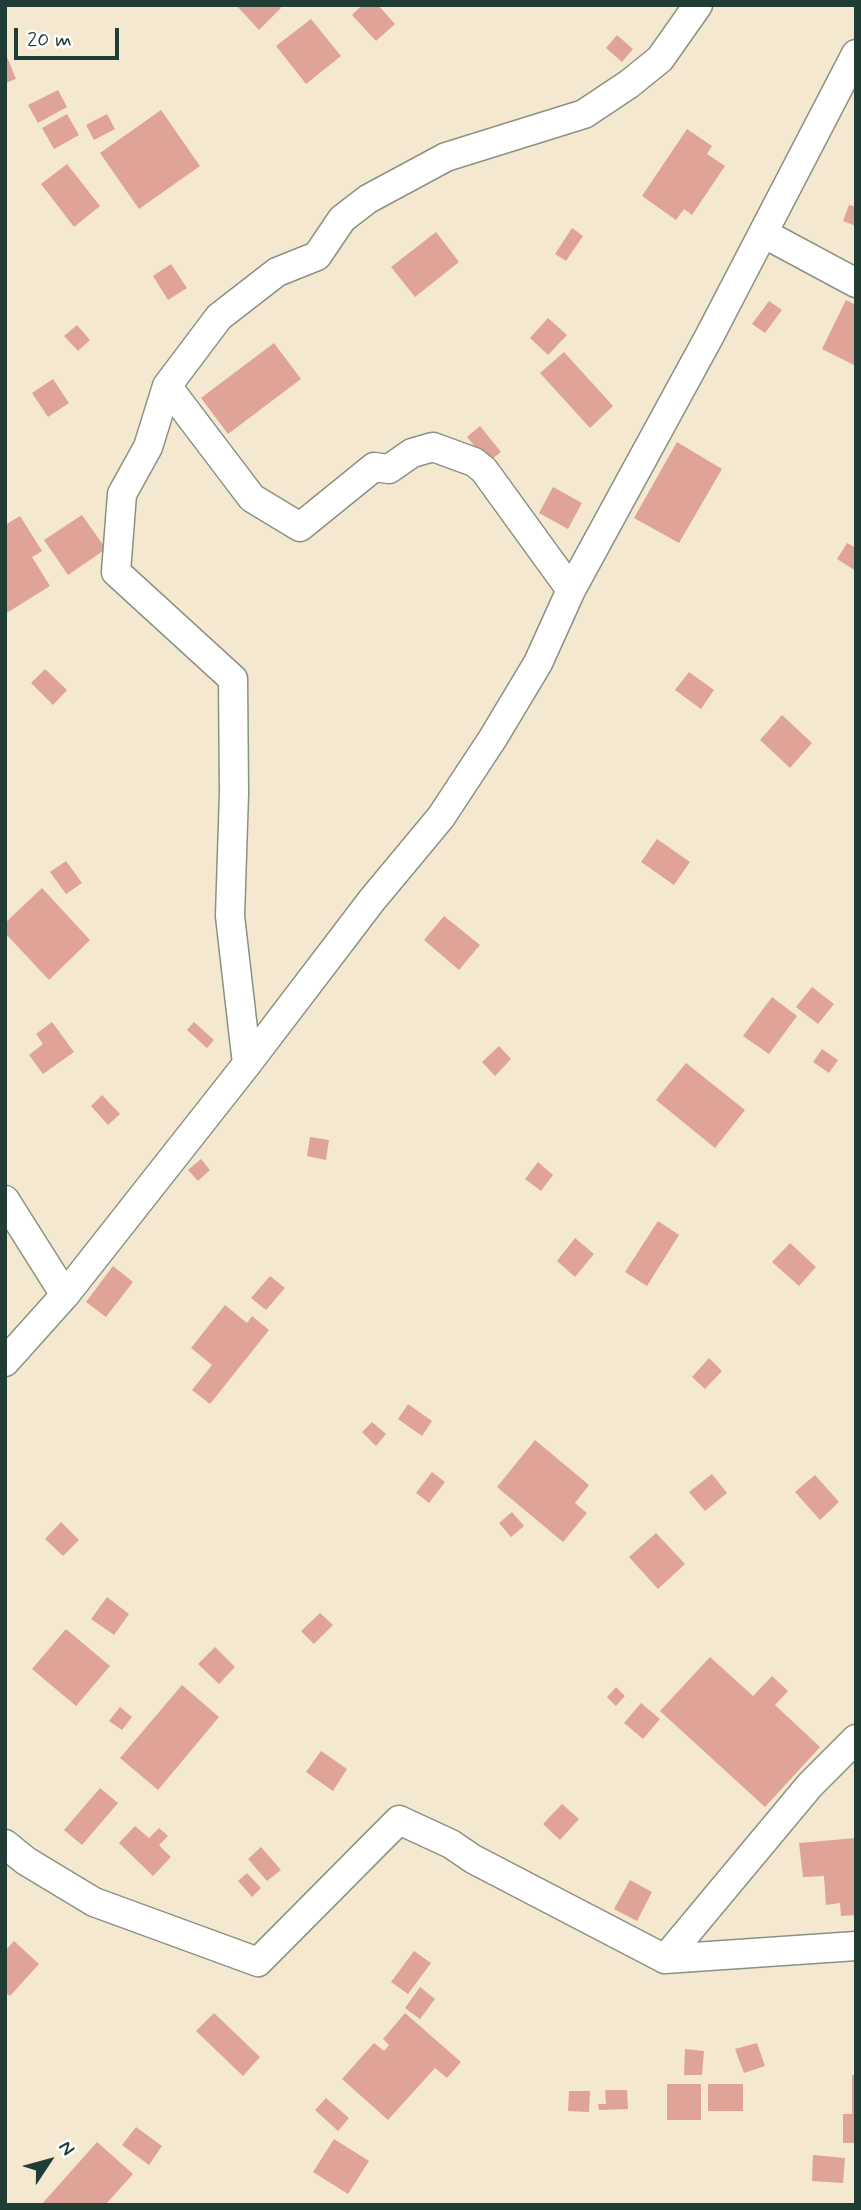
<!DOCTYPE html>
<style>
body{margin:0}
#map{position:relative;width:861px;height:2210px;overflow:hidden;background:#f4e8d0;font-family:Mynerve,sans-serif}
canvas{display:block}
.frame{position:absolute;inset:0;border:7px solid #1f3d34;pointer-events:none}
.north{position:absolute;left:14px;top:2126px;width:70px;height:70px;-webkit-text-stroke:5px #fff;paint-order:stroke;rotate:54deg;font-size:19px;font-weight:700;line-height:28px;text-align:center;color:#1f3d34}
.north::after{content:'';display:block;margin:auto;width:24px;height:32px;background:#1f3d34;clip-path:polygon(50% 0,100% 100%,50% 72%,0 100%)}
.scale{position:absolute;left:14px;top:28px;width:105px;height:32px;box-sizing:border-box;border:4px solid #1f3d34;border-top:0;padding-left:9px;font-size:21px;line-height:24px;white-space:nowrap;color:#1f3d34;-webkit-text-stroke:5px #fff;paint-order:stroke}
</style>
<div id="map">
<canvas width="861" height="2210"></canvas>
<div class="frame"></div>
<div class="north">N</div>
<div class="scale">20 m</div>
</div>
<script>
const ctx = document.querySelector('canvas').getContext('2d');
ctx.lineJoin = 'round';
function paint(path, color) { ctx.fillStyle = color; ctx.fill(path, 'evenodd'); }
const poly = rows => new Path2D(rows.map(r => 'M' + r).join(''));
function trace(path, color, width, dash) { ctx.strokeStyle = color; ctx.lineWidth = width; ctx.lineCap = dash ? 'butt' : 'round'; ctx.setLineDash(dash || []); ctx.stroke(path); }
paint(poly([
 [236,5,279,5,281,8,259,30],
 [362,5,378,5,395,24,376,41,352,15],
 [311,19,341,56,306,84,276,46],
 [617,35,633,49,622,62,606,48],
 [5,52,16,79,5,83],
 [58,90,67,107,38,123,28,105],
 [161,110,200,166,139,209,100,153],
 [67,114,79,135,54,149,42,128],
 [107,114,115,129,94,140,86,125],
 [687,129,712,146,707,154,725,166,692,215,684,209,676,220,642,196],
 [67,164,100,206,74,227,41,184],
 [849,205,856,207,856,226,843,221],
 [572,228,583,236,566,261,555,254],
 [436,232,459,262,415,297,391,267],
 [171,264,187,288,168,300,153,276],
 [846,300,856,305,856,366,822,349],
 [769,301,782,310,765,333,752,324],
 [548,318,567,335,548,355,530,338],
 [77,325,90,340,78,351,64,336],
 [274,343,301,379,228,434,201,398],
 [564,352,613,406,590,428,540,373],
 [53,379,69,403,48,417,32,393],
 [480,426,501,452,488,462,467,437],
 [677,442,722,469,679,543,634,518],
 [553,487,582,503,568,529,539,513],
 [82,515,106,549,68,575,44,540],
 [20,516,42,551,32,557,50,586,5,614,5,525],
 [847,543,856,548,856,571,837,559],
 [45,669,67,690,53,705,31,683],
 [689,672,714,690,701,709,675,690],
 [782,715,812,743,790,768,760,740],
 [657,839,690,862,674,885,641,862],
 [66,861,82,883,66,894,50,872],
 [42,888,90,940,49,980,5,933,5,923],
 [444,916,480,945,459,970,424,940],
 [812,987,834,1004,818,1024,796,1007],
 [772,997,797,1016,769,1054,743,1036],
 [52,1022,74,1052,43,1074,29,1055,43,1044,36,1034],
 [194,1022,214,1040,207,1048,187,1030],
 [499,1046,511,1059,495,1076,482,1062],
 [822,1049,838,1060,829,1073,813,1062],
 [686,1063,745,1110,715,1148,656,1100],
 [102,1095,120,1114,108,1125,91,1106],
 [310,1137,329,1140,326,1160,307,1156],
 [201,1159,210,1170,198,1181,188,1170],
 [538,1162,553,1175,541,1191,525,1179],
 [658,1221,679,1235,647,1286,625,1272],
 [575,1238,594,1254,575,1277,557,1261],
 [790,1243,816,1267,799,1286,772,1262],
 [113,1266,133,1282,106,1317,86,1302],
 [270,1276,285,1288,266,1310,251,1298],
 [225,1305,247,1323,252,1316,269,1330,210,1404,192,1390,212,1365,191,1348],
 [709,1358,722,1371,705,1389,692,1377],
 [408,1404,432,1421,422,1436,398,1419],
 [372,1422,386,1434,376,1446,362,1432],
 [535,1440,589,1485,575,1503,587,1513,563,1542,497,1487],
 [432,1472,445,1482,429,1503,416,1493],
 [712,1474,727,1493,705,1511,689,1492],
 [815,1475,839,1502,820,1520,795,1492],
 [512,1512,524,1526,511,1537,499,1523],
 [61,1522,79,1540,63,1556,45,1539],
 [656,1533,685,1564,658,1589,629,1557],
 [107,1597,129,1614,114,1635,91,1619],
 [320,1613,333,1625,314,1644,301,1631],
 [66,1629,110,1666,76,1706,32,1669],
 [215,1647,235,1667,219,1684,198,1664],
 [710,1657,753,1696,772,1676,788,1691,775,1705,820,1747,765,1807,660,1711],
 [182,1685,219,1717,158,1790,120,1758],
 [616,1687,625,1696,616,1706,607,1697],
 [641,1703,660,1719,643,1739,624,1723],
 [120,1707,132,1717,122,1730,109,1721],
 [321,1751,347,1769,333,1791,306,1772],
 [100,1788,118,1803,82,1845,64,1830],
 [562,1804,579,1819,560,1840,543,1824],
 [135,1826,149,1838,159,1828,168,1836,159,1845,171,1857,153,1876,119,1843],
 [856,1838,856,1915,841,1916,840,1903,826,1905,824,1876,803,1877,799,1843],
 [261,1847,281,1870,267,1881,248,1859],
 [247,1873,261,1888,252,1897,238,1881],
 [630,1880,652,1892,637,1921,614,1909],
 [14,1941,39,1964,10,1996,5,1992,5,1951],
 [414,1951,431,1963,408,1994,391,1982],
 [420,1987,435,1999,420,2019,405,2008],
 [214,2013,260,2057,243,2076,196,2031],
 [405,2013,461,2062,447,2078,435,2068,388,2120,342,2079,374,2043,384,2051,389,2045,383,2039],
 [757,2043,765,2066,744,2073,735,2049],
 [685,2049,704,2051,702,2075,684,2075],
 [852,2075,856,2075,856,2143,843,2143,843,2114,852,2114],
 [667,2084,701,2084,701,2120,667,2120],
 [708,2084,743,2084,743,2111,708,2111],
 [605,2090,627,2090,628,2109,599,2110,598,2104,606,2104],
 [569,2091,590,2091,589,2112,568,2111],
 [326,2098,349,2118,338,2131,315,2110],
 [136,2127,162,2146,149,2165,122,2145],
 [334,2139,369,2161,348,2194,313,2172],
 [97,2142,133,2174,105,2205,41,2205],
 [813,2155,845,2158,843,2183,812,2181]
]), '#dfa497');
const street = poly([
 [763,233,856,283],
 [167,386,252,498,300,527,374,467,389,469,412,453,433,447,474,462,484,470,571,590],
 [247,1064,230,916,234,793,233,679,116,572,122,494,148,447,167,386,219,317,277,272,317,256,342,219,368,199,446,157,584,114,629,84,660,59,698,5],
 [5,1200,65,1295],
 [5,1362,65,1295,247,1064,372,900,441,817,493,738,538,663,571,590,709,337,856,54],
 [5,1844,26,1861,94,1902,258,1962,399,1820,451,1844,473,1859,665,1959,856,1946],
 [665,1959,810,1785,856,1739]
]);
trace(street, '#8a9282', 31);
trace(street, '#fff', 28);
</script>
